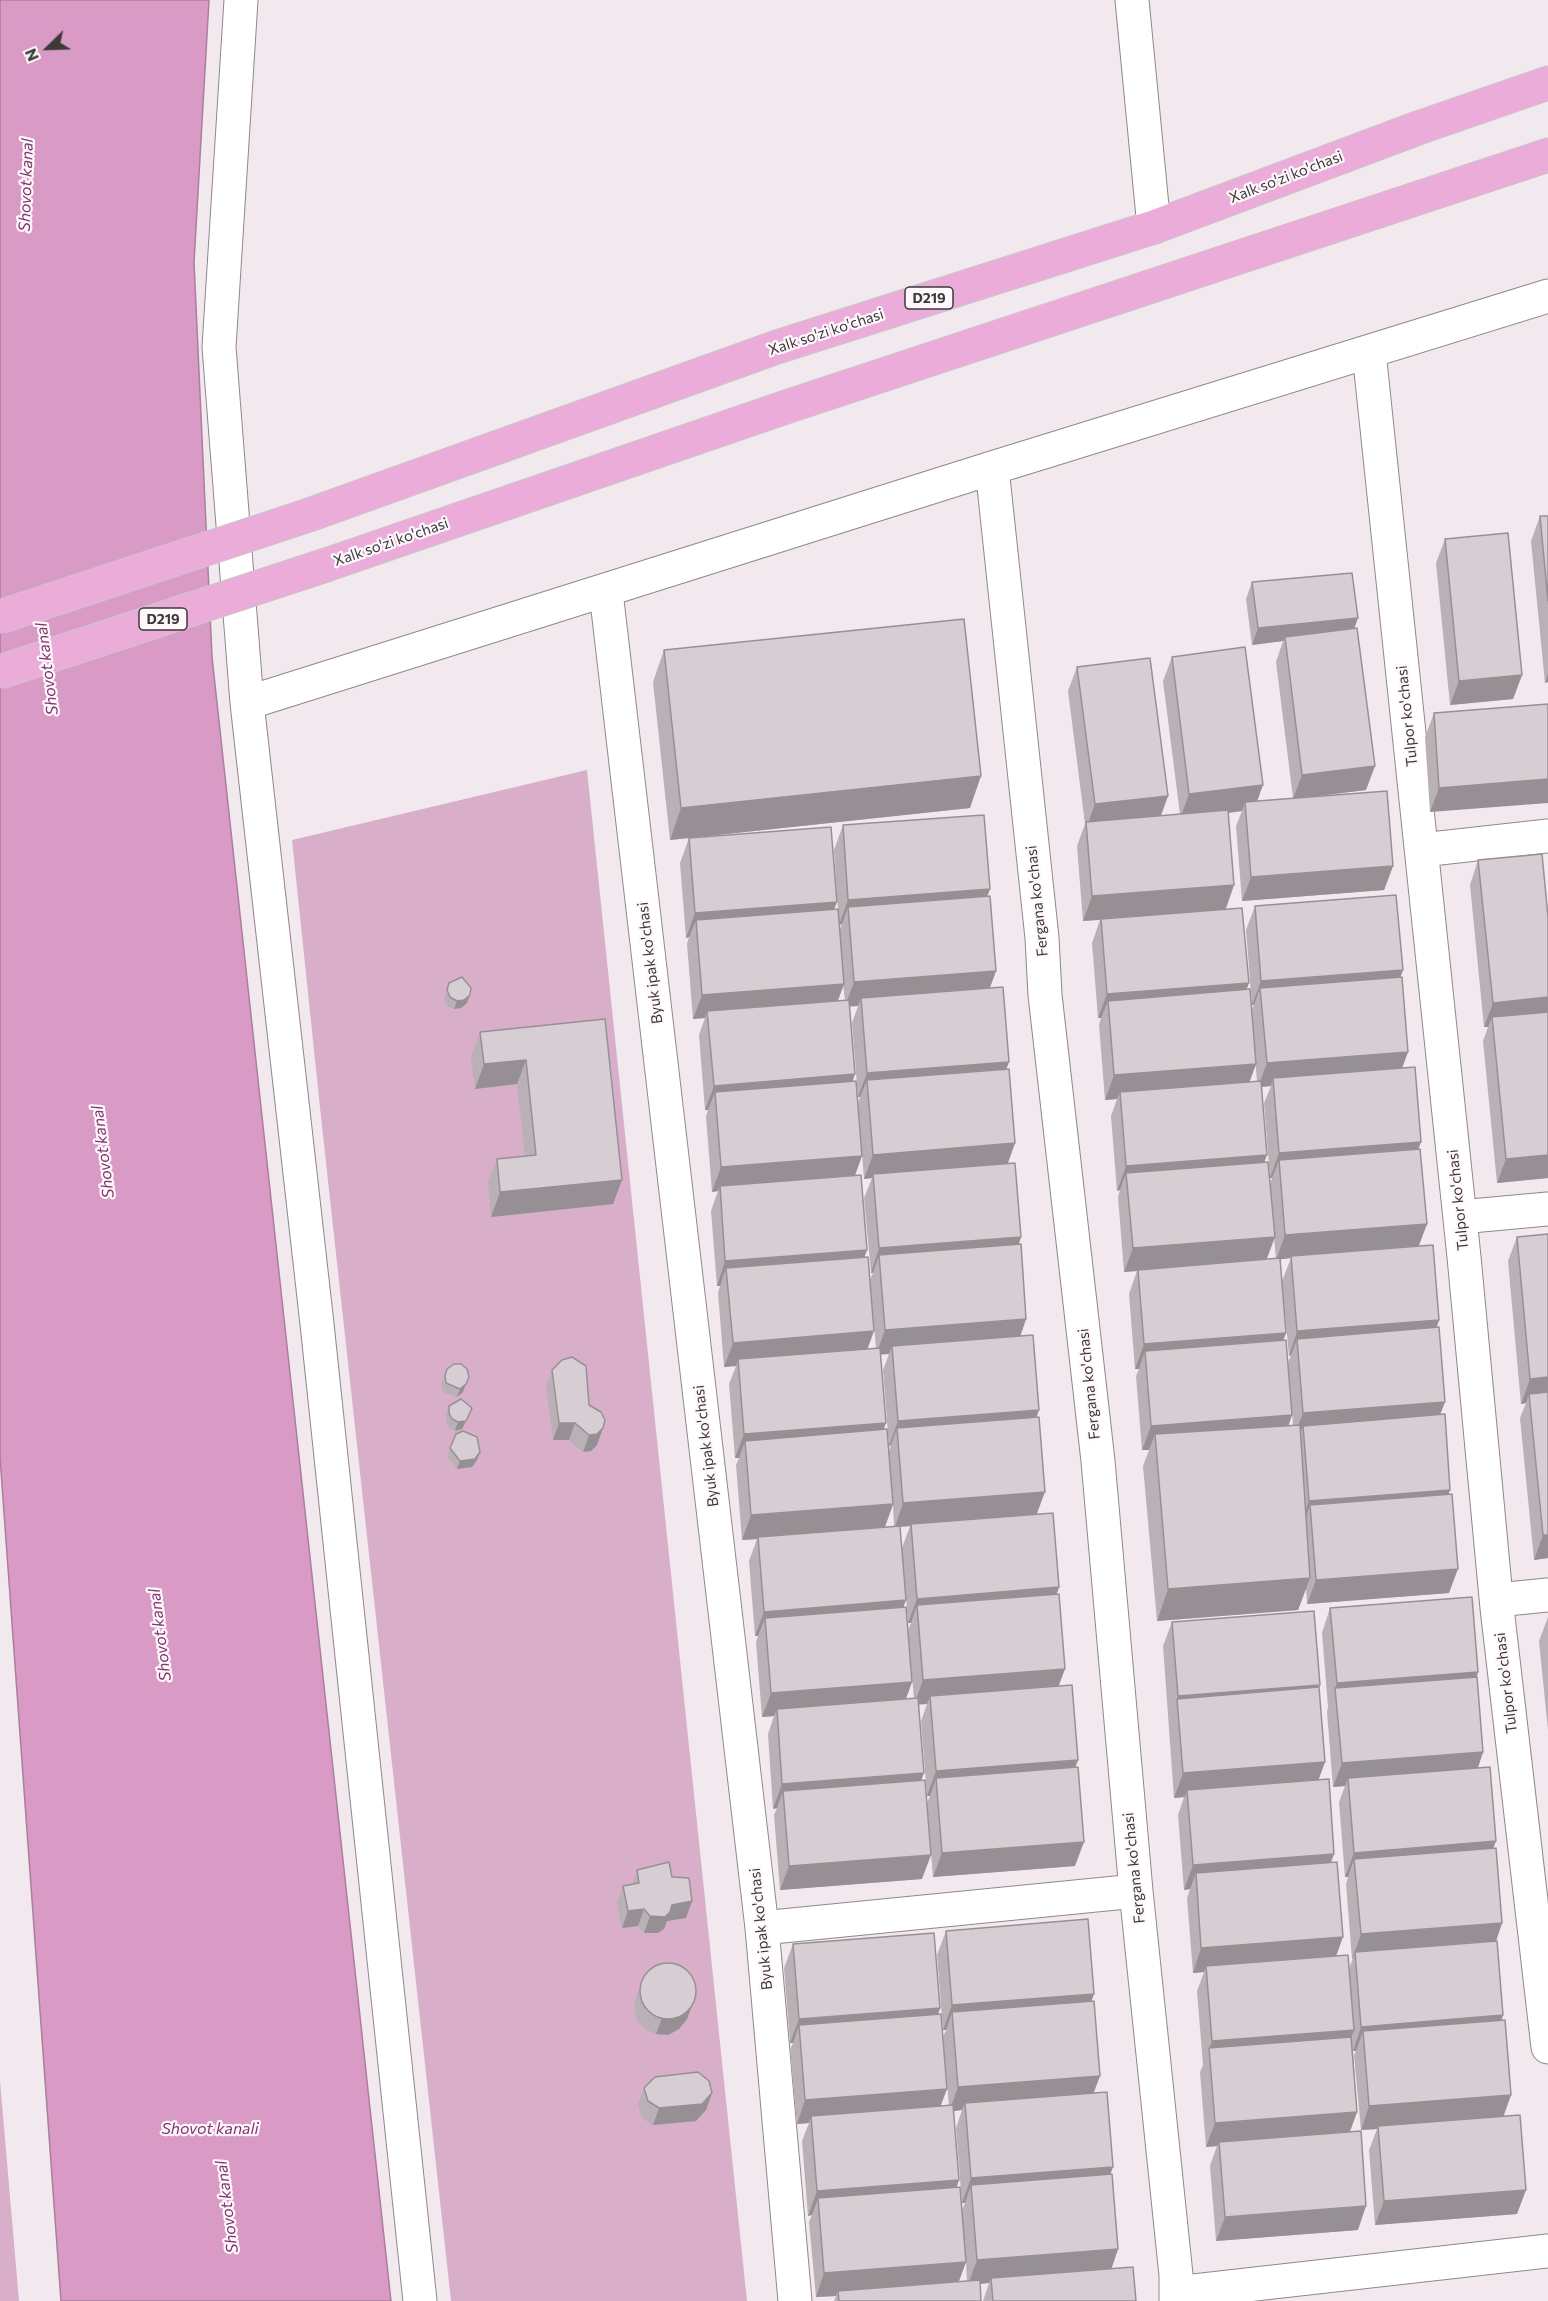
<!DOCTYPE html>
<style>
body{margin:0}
#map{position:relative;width:1548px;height:2301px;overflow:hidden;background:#f2e9ef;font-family:Commissioner,sans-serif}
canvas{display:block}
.north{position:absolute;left:18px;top:18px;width:60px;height:60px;-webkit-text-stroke:4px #fef7fb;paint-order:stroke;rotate:247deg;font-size:16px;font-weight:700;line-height:24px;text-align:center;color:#3c393b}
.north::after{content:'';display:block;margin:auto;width:21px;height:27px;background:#3c393b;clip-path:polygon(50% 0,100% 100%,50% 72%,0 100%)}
</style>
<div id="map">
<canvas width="1548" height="2301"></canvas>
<div class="north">N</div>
</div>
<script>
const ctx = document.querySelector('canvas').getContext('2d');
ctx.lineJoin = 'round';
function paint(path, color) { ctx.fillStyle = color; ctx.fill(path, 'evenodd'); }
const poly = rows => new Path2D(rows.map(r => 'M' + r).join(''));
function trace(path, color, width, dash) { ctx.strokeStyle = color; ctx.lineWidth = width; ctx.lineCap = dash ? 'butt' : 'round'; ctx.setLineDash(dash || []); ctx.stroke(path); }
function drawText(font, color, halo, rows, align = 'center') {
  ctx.font = font + ' Commissioner,sans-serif'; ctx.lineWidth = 4.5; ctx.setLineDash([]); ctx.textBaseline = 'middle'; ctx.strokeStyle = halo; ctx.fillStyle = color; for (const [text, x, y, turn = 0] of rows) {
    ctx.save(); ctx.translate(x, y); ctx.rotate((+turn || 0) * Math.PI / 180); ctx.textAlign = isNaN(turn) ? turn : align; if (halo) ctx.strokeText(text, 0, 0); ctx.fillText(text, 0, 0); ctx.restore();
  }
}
paint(poly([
 [587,770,747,2301,451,2301,321,1117,292,840],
 [0,2081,19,2301,0,2301]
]), '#d8aec9');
const water = poly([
 [0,0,209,0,194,262,212,657,391,2301,61,2301,0,1457,0,0]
]);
paint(water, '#d99bc5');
trace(water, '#aa7e9c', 1.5);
const minor = poly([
 [241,0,219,347,247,703,317,1324,420,2301],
 [1132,0,1154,227],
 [1369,352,1464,1257,1497,1608,1548,2047],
 [992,468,1042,938,1045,995,1098,1461,1136,1891,1176,2275,1176,2301],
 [606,592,762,1928,795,2301],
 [247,703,992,468,1548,296],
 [1422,850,1548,836],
 [1460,1217,1548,1209],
 [1497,1600,1548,1595],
 [762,1928,1136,1891],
 [1176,2293,1548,2251]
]);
const major = poly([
 [309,515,777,347,1154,227,1418,128,1548,83],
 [326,565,786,407,1548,155]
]);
trace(minor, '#8f878c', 35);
trace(major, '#c8c8c8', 35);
trace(minor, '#fff', 33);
trace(major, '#ecacd9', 33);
const majorBridge = poly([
 [0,617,309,515],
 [0,672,326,565]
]);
trace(majorBridge, '#c8c8c8', 35, []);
trace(majorBridge, '#ecacd9', 33);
paint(poly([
 [1540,516,1548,516,1548,682,1545,683,1531,541],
 [1445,539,1522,675,1513,699,1450,705,1436,563],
 [1252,582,1354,628,1366,790,1319,796,1393,866,1384,890,1242,901,1236,826,1242,811,1228,813,1234,885,1226,909,1246,990,1256,1064,1249,1082,1257,1081,1251,1012,1254,1005,1252,1005,1246,930,1255,906,1403,970,1400,977,1408,1052,1402,1068,1418,1149,1427,1224,1418,1246,1439,1320,1437,1327,1440,1415,1449,1494,1449,1593,1307,1604,1306,1589,1298,1610,1157,1621,1143,1466,1149,1450,1142,1450,1136,1376,1139,1369,1135,1369,1129,1294,1137,1271,1124,1272,1118,1197,1120,1190,1117,1191,1111,1116,1117,1099,1105,1100,1099,1025,1101,1018,1098,1018,1092,943,1100,920,1083,921,1077,846,1085,824,1068,691,1077,667,1168,796,1161,816,1180,814,1163,681,1172,657,1257,801,1293,798,1276,662,1283,641,1252,645,1246,599],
 [1271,1086,1264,1103,1270,1178,1272,1178,1270,1184,1265,1162,1262,1087],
 [1274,1238,1276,1259,1266,1259],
 [1291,1258,1282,1281,1289,1356,1291,1355,1288,1363,1293,1425,1288,1426,1292,1415,1283,1340,1286,1333,1280,1259],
 [664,650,970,808,670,840,653,682],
 [1548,704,1430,812,1425,737,1434,713],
 [843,825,990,889,987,896,996,971,990,988,1006,1069,1015,1143,1008,1163,1021,1237,1019,1244,1026,1319,1020,1336,1037,1417,1037,1514,1059,1587,1057,1594,1059,1686,1078,1760,1075,1767,1075,1866,933,1877,927,1803,930,1796,927,1796,921,1721,927,1704,918,1704,921,1780,922,1879,780,1890,774,1815,777,1808,773,1809,768,1734,774,1716,762,1717,756,1642,758,1636,755,1636,749,1561,757,1539,742,1540,736,1465,739,1458,735,1458,729,1384,736,1366,724,1367,718,1293,720,1286,717,1286,711,1211,718,1191,712,1192,706,1117,708,1110,705,1110,699,1035,705,1018,693,1019,687,944,689,937,686,938,680,863,689,838,834,909,839,931,842,924,839,925,834,850],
 [843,985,845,1000,838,1001],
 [850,1006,858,1006,852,1023,858,1097,860,1097,858,1104,864,1179,872,1178,864,1198,871,1273,873,1273,870,1280,876,1348,868,1349,865,1257,855,1176],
 [880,1354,889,1354,883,1370,889,1446,891,1445,889,1451,884,1430],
 [893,1505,894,1526,885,1527],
 [910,1526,902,1548,908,1623,911,1623,908,1630,914,1699,906,1699,912,1682,903,1607,900,1527],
 [1478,860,1548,1178,1497,1183,1483,1041,1488,1027,1484,1027,1470,885],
 [449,983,467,1003,461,1008,454,1009,447,1006,444,999],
 [605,1019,613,1204,491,1217,488,1183,497,1159,525,1156,517,1084,475,1089,471,1057,480,1032],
 [1548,1234,1548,1558,1534,1560,1520,1418,1526,1403,1521,1404,1508,1261,1517,1237],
 [447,1369,463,1392,457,1397,443,1392,441,1384],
 [552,1370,589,1405,603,1428,597,1445,591,1451,583,1452,569,1440,553,1440,546,1387],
 [449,1406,469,1417,462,1429,455,1431,449,1428,446,1421,446,1414],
 [456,1434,477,1460,472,1467,457,1469,447,1457],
 [1330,1608,1478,1672,1477,1677,1483,1752,1478,1768,1496,1841,1493,1848,1502,1923,1496,1941,1503,2015,1502,2020,1511,2095,1504,2116,1517,2214,1375,2225,1369,2150,1377,2129,1361,2130,1354,2055,1356,2051,1353,2051,1357,2112,1350,2132,1358,2230,1216,2241,1210,2166,1217,2146,1206,2147,1200,2072,1203,2065,1197,1991,1204,1972,1193,1973,1187,1898,1190,1889,1184,1890,1178,1815,1184,1797,1174,1798,1163,1646,1172,1622,1319,1688,1318,1780,1331,1863,1336,1956,1349,1969,1353,1958,1352,1959,1346,1884,1348,1877,1345,1877,1339,1802,1345,1786,1333,1787,1327,1712,1328,1707,1322,1633],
 [1548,1617,1548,1730,1539,1641],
 [637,1870,672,1877,686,1918,667,1921,664,1929,658,1933,644,1933,638,1926,622,1928,617,1903,623,1886,632,1885],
 [946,1931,1092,2001,1094,2093,1110,2174,1118,2249,1111,2269,993,2301,983,2301,989,2283,980,2284,981,2301,834,2301,836,2296,816,2297,809,2222,812,2215,808,2216,802,2141,809,2123,797,2124,790,2050,793,2043,790,2043,784,1968,793,1944,940,2008,938,2014,941,2106,949,2106,943,2037,946,2030,943,2030,937,1955],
 [962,2110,956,2128,962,2203,965,2203,962,2210,957,2187,959,2180,953,2111],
 [966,2262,967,2281,959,2281],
 [643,1978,687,2019,679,2029,668,2035,656,2034,645,2029,637,2020,634,2007,637,1995],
 [644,2088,712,2093,706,2110,696,2121,653,2125,642,2118,638,2104]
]), '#b9b1b6');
paint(poly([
 [1358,618,1352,635,1285,637,1283,641,1252,645,1258,628],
 [1548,673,1548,682,1545,683],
 [1522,675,1513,699,1450,705,1459,681],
 [1375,766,1366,790,1293,799,1302,775],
 [981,776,970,808,670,840,681,808],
 [1548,779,1548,803,1430,812,1439,788],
 [1263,785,1254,810,1245,802,1242,811,1180,819,1189,794],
 [1168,796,1159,820,1086,829,1095,804],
 [1393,866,1384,890,1242,901,1251,877],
 [1234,885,1225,910,1083,921,1092,896],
 [990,889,981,913,848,907,842,924,839,925,848,900],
 [837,902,828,926,696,920,689,937,686,938,695,913],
 [1403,970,1394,994,1260,988,1254,1005,1252,1005,1261,981],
 [996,971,987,995,861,998,858,1006,845,1007,854,982],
 [1249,983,1240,1007,1108,1001,1101,1018,1098,1018,1107,994],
 [844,984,835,1008,707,1011,705,1018,693,1019,702,995],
 [470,995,467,1003,461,1008,454,1009,457,1001],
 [1548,997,1548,1018,1492,1017,1488,1027,1484,1027,1493,1003],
 [1408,1052,1399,1076,1273,1078,1271,1086,1258,1087,1267,1063],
 [526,1060,517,1084,475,1089,484,1064],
 [1009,1062,1000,1086,867,1080,860,1097,858,1097,867,1073],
 [1256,1064,1247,1089,1120,1092,1117,1099,1105,1100,1114,1075],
 [855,1074,847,1099,715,1092,708,1110,705,1110,714,1086],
 [1421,1142,1412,1167,1279,1160,1272,1178,1270,1178,1279,1153],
 [1015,1143,1006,1168,873,1174,872,1178,864,1179,873,1155],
 [1267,1155,1258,1179,1126,1173,1120,1190,1117,1191,1126,1166],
 [1548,1155,1548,1178,1497,1183,1506,1159],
 [862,1156,853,1181,720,1186,718,1191,712,1192,721,1167],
 [622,1180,613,1204,491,1217,500,1192],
 [1427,1224,1418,1248,1291,1256,1291,1258,1276,1260,1285,1235],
 [1021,1237,1012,1262,879,1255,873,1273,871,1273,879,1248],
 [1275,1237,1266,1261,1124,1272,1133,1248],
 [867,1250,858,1275,726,1268,720,1286,717,1286,725,1261],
 [1026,1319,1018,1343,892,1346,889,1354,876,1355,885,1330],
 [1439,1320,1430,1345,1297,1339,1291,1355,1289,1356,1297,1331],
 [874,1331,865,1356,738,1359,736,1366,724,1367,733,1343],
 [1286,1333,1277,1358,1145,1351,1139,1369,1135,1369,1144,1344],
 [1548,1377,1548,1401,1529,1394,1526,1403,1521,1404,1530,1379],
 [466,1384,463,1392,457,1397,460,1389],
 [1445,1402,1436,1426,1303,1426,1299,1437,1294,1437,1303,1413],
 [472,1408,462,1429,455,1431,458,1422],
 [1039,1410,1031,1434,897,1428,891,1445,889,1446,898,1421],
 [1292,1415,1284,1439,1155,1434,1149,1450,1142,1450,1151,1426],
 [559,1423,575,1423,569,1440,553,1440],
 [886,1423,877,1447,745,1441,739,1458,735,1458,744,1434],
 [603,1428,597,1445,591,1451,583,1452,589,1435],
 [480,1452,477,1460,472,1467,457,1469,460,1461],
 [1450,1490,1441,1514,1310,1505,1303,1525,1300,1525,1309,1501],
 [1045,1492,1036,1516,911,1524,910,1526,895,1527,903,1503],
 [893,1504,884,1529,758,1537,757,1539,742,1540,751,1515],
 [1543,1535,1548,1535,1548,1558,1534,1560],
 [1458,1569,1449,1593,1307,1604,1316,1580],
 [1310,1578,1298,1610,1157,1621,1168,1589],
 [1059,1587,1050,1612,917,1605,911,1623,908,1623,917,1599],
 [906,1600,897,1625,765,1618,758,1636,755,1636,764,1612],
 [1065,1669,1056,1693,930,1696,927,1704,914,1705,923,1680],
 [1478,1672,1470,1696,1335,1688,1328,1707,1337,1683],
 [912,1682,903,1706,777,1709,774,1716,762,1717,771,1693],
 [1320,1685,1311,1709,1177,1699,1178,1696],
 [1483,1752,1475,1776,1348,1778,1345,1786,1333,1787,1342,1763],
 [1078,1760,1069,1785,936,1778,930,1796,927,1796,936,1771],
 [1325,1762,1316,1787,1187,1790,1185,1797,1174,1798,1183,1773],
 [924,1773,915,1797,783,1791,777,1808,773,1809,782,1784],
 [1496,1841,1487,1865,1354,1859,1348,1877,1345,1877,1354,1853],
 [1084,1842,1075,1866,933,1877,942,1853],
 [1334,1854,1325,1879,1196,1873,1190,1889,1184,1890,1193,1865],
 [931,1855,922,1879,780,1890,789,1866],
 [692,1901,686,1918,667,1921,664,1929,658,1933,644,1933,650,1916,672,1905],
 [644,1909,638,1926,622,1928,628,1911],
 [1502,1923,1494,1947,1355,1952,1353,1958,1352,1959,1361,1934],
 [1343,1937,1334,1962,1206,1966,1204,1972,1193,1973,1201,1948],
 [1094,1994,1085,2019,952,2012,946,2030,943,2030,952,2005],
 [693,2003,687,2019,679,2029,668,2035,656,2034,662,2018],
 [940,2008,932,2032,799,2025,793,2043,790,2043,799,2019],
 [1503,2015,1494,2040,1363,2031,1356,2051,1353,2051,1361,2027],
 [1354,2030,1345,2054,1209,2049,1212,2041],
 [1100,2076,1091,2100,965,2103,962,2110,949,2112,958,2087],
 [947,2089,938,2113,811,2116,809,2123,797,2124,805,2100],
 [712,2093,706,2110,696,2121,653,2125,659,2108],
 [1511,2095,1502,2119,1378,2126,1377,2129,1361,2130,1369,2106],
 [1357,2112,1348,2136,1219,2142,1217,2146,1206,2147,1215,2123],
 [1113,2167,1104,2192,971,2185,965,2203,962,2203,971,2178],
 [959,2180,950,2204,818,2198,812,2215,808,2216,817,2191],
 [1526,2190,1517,2214,1375,2225,1384,2201],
 [1366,2206,1358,2230,1216,2241,1225,2217],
 [1118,2249,1110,2273,991,2278,989,2283,968,2285,977,2260],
 [966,2262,957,2286,838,2291,836,2296,816,2297,824,2273]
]), '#969094');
const building = poly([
 [1540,516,1548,516,1548,601,1540,516],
 [1508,533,1522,675,1459,681,1445,539,1508,533],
 [1352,573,1358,618,1258,628,1252,582,1352,573],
 [964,619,981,776,681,808,664,650,964,619],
 [1357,628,1375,766,1302,775,1285,637,1357,628],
 [1245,647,1263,785,1189,794,1172,657,1245,647],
 [1150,658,1168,796,1095,804,1077,667,1150,658],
 [1548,704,1548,779,1439,788,1434,713,1548,704],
 [1387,791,1393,866,1251,877,1245,802,1387,791],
 [1228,810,1234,885,1092,896,1086,822,1228,810],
 [984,815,990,889,848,900,843,825,984,815],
 [831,827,837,902,695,913,689,838,831,827],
 [1542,854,1548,917,1548,997,1493,1003,1478,860,1542,854],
 [1396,895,1403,970,1261,981,1255,906,1396,895],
 [990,896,996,971,854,982,848,907,990,896],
 [1242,908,1249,983,1107,994,1101,919,1242,908],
 [838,909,844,984,702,995,696,920,838,909],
 [462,977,471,988,470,995,464,1000,457,1001,450,997,447,990,449,983,462,977],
 [1402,977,1408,1052,1267,1063,1260,988,1402,977],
 [1003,987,1009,1062,867,1073,861,998,1003,987],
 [1250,989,1256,1064,1114,1075,1108,1001,1250,989],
 [849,1000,855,1074,714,1086,707,1011,849,1000],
 [1548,1012,1548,1155,1506,1159,1492,1017,1548,1012],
 [605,1019,622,1180,500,1192,497,1159,536,1155,526,1060,484,1064,480,1032,605,1019],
 [1415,1067,1421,1142,1279,1153,1273,1078,1415,1067],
 [1009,1069,1015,1143,873,1155,867,1080,1009,1069],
 [856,1081,862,1156,721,1167,715,1092,856,1081],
 [1261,1081,1267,1155,1126,1166,1120,1092,1261,1081],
 [1420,1149,1427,1224,1285,1235,1279,1160,1420,1149],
 [1268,1162,1275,1237,1133,1248,1126,1173,1268,1162],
 [1015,1163,1021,1237,879,1248,873,1174,1015,1163],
 [861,1175,867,1250,725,1261,720,1186,861,1175],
 [1548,1234,1548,1377,1530,1379,1517,1237,1548,1234],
 [1021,1244,1026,1319,885,1330,879,1255,1021,1244],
 [1433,1245,1439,1320,1297,1331,1291,1256,1433,1245],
 [868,1257,874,1331,733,1343,726,1268,868,1257],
 [1280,1258,1286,1333,1144,1344,1138,1270,1280,1258],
 [1439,1327,1445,1402,1303,1413,1297,1339,1439,1327],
 [1033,1335,1039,1410,898,1421,892,1346,1033,1335],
 [1286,1340,1292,1415,1151,1426,1145,1351,1286,1340],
 [880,1348,886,1423,744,1434,738,1359,880,1348],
 [572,1357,586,1366,589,1405,601,1412,605,1420,603,1428,597,1434,589,1435,575,1423,559,1423,552,1370,562,1360,572,1357],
 [454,1364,461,1364,467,1369,469,1377,466,1384,460,1389,446,1383,445,1376,447,1369,454,1364],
 [1548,1392,1548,1535,1543,1535,1529,1394,1548,1392],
 [461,1399,472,1408,466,1421,458,1422,452,1419,449,1413,449,1406,461,1399],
 [1445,1414,1450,1490,1309,1501,1303,1426,1445,1414],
 [1039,1417,1045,1492,903,1503,897,1428,1039,1417],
 [1300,1425,1310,1578,1168,1589,1155,1434,1300,1425],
 [887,1429,893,1504,751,1515,745,1441,887,1429],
 [463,1431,477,1437,480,1452,475,1459,460,1461,450,1448,456,1434,463,1431],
 [1452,1494,1458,1569,1316,1580,1310,1505,1452,1494],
 [1053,1513,1059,1587,917,1599,911,1524,1053,1513],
 [900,1526,906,1600,764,1612,758,1537,900,1526],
 [1059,1594,1065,1669,923,1680,917,1605,1059,1594],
 [1472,1597,1478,1672,1337,1683,1330,1608,1472,1597],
 [906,1607,912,1682,771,1693,765,1618,906,1607],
 [1314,1611,1320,1685,1178,1696,1172,1622,1314,1611],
 [1477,1677,1483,1752,1342,1763,1335,1688,1477,1677],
 [1072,1685,1078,1760,936,1771,930,1696,1072,1685],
 [1319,1687,1325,1762,1183,1773,1177,1699,1319,1687],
 [918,1698,924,1773,782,1784,777,1709,918,1698],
 [1078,1767,1084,1842,942,1853,936,1778,1078,1767],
 [1490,1767,1496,1841,1354,1853,1348,1778,1490,1767],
 [1329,1779,1334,1854,1193,1865,1187,1790,1329,1779],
 [925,1780,931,1855,789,1866,783,1791,925,1780],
 [1496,1848,1502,1923,1361,1934,1354,1859,1496,1848],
 [669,1862,672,1877,689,1878,692,1901,672,1905,670,1912,665,1917,650,1916,644,1909,628,1911,623,1886,639,1883,637,1870,669,1862],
 [1337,1862,1343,1937,1201,1948,1196,1873,1337,1862],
 [1088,1919,1094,1994,952,2005,946,1931,1088,1919],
 [934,1933,940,2008,799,2019,793,1944,934,1933],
 [1497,1941,1503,2015,1361,2027,1355,1952,1497,1941],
 [1348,1955,1354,2030,1212,2041,1206,1966,1348,1955],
 '640 1991a28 28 0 1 1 56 0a28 28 0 1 1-56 0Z',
 [1094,2001,1100,2076,958,2087,952,2012,1094,2001],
 [941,2014,947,2089,805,2100,799,2025,941,2014],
 [1505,2020,1511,2095,1369,2106,1363,2031,1505,2020],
 [1351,2037,1357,2112,1215,2123,1209,2048,1351,2037],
 [698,2072,709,2081,712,2093,702,2104,659,2108,648,2101,644,2088,655,2077,698,2072],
 [1107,2092,1113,2167,971,2178,965,2103,1107,2092],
 [953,2105,959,2180,817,2191,811,2116,953,2105],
 [1520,2115,1526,2190,1384,2201,1378,2126,1520,2115],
 [1361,2131,1366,2206,1225,2217,1219,2142,1361,2131],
 [1112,2174,1118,2249,977,2260,971,2185,1112,2174],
 [960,2187,966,2262,824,2273,818,2198,960,2187],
 [1133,2267,1136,2301,993,2301,991,2278,1133,2267],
 [980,2280,981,2301,839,2301,838,2291,980,2280]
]);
paint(building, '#d7ced4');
trace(building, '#969094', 1.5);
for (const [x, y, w] of [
 [929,298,48],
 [163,619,48]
]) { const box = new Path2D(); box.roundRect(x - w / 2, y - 11, w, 22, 4.5); ctx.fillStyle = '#fef7fb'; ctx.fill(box); trace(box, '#3c393b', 1.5); }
drawText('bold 14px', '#3c393b', null, [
 ["D219",929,298],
 ["D219",163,619]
]);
drawText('15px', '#3c393b', '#fef7fb', [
 ["Xalk so'zi ko'chasi",1286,177,-21],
 ["Xalk so'zi ko'chasi",826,332,-18],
 ["Xalk so'zi ko'chasi",391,542,-19],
 ["Tulpor ko'chasi",1407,716,-96],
 ["Fergana ko'chasi",1037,901,-96],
 ["Byuk ipak ko'chasi",650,963,-97],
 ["Tulpor ko'chasi",1458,1200,-96],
 ["Fergana ko'chasi",1089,1384,-96],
 ["Byuk ipak ko'chasi",706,1446,-97],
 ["Tulpor ko'chasi",1506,1683,-97],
 ["Fergana ko'chasi",1134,1868,-96],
 ["Byuk ipak ko'chasi",761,1929,-96]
]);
drawText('italic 16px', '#7e356a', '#fef7fb', [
 ["Shovot kanal",26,185,-88],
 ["Shovot kanal",47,669,-97],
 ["Shovot kanal",103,1152,-97],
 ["Shovot kanal",160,1635,-97],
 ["Shovot kanali",210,2129],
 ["Shovot kanal",227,2207,-97]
]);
</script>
